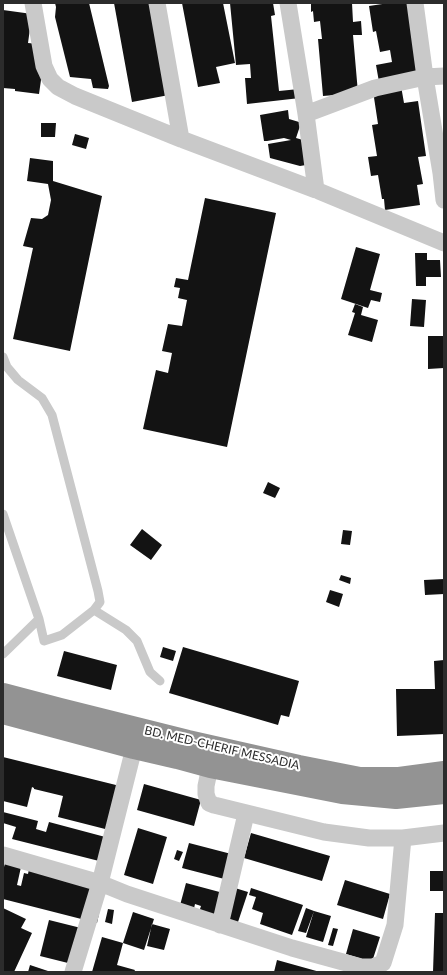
<!DOCTYPE html>
<style>
body{margin:0}
#map{position:relative;width:447px;height:975px;overflow:hidden;background:#fff;font-family:Lato,sans-serif}
canvas{display:block}
.frame{position:absolute;inset:0;border:4px solid #2c2c2c;pointer-events:none}
</style>
<div id="map">
<canvas width="447" height="975"></canvas>
<div class="frame"></div>
</div>
<script>
const ctx = document.querySelector('canvas').getContext('2d');
ctx.lineJoin = 'round';
function paint(path, color) { ctx.fillStyle = color; ctx.fill(path, 'evenodd'); }
const poly = rows => new Path2D(rows.map(r => 'M' + r).join(''));
function trace(path, color, width, dash) { ctx.strokeStyle = color; ctx.lineWidth = width; ctx.lineCap = dash ? 'butt' : 'round'; ctx.setLineDash(dash || []); ctx.stroke(path); }
function drawText(font, color, halo, rows, align = 'center') {
  ctx.font = font + ' Lato,sans-serif'; ctx.lineWidth = 4; ctx.setLineDash([]); ctx.textBaseline = 'middle'; ctx.strokeStyle = halo; ctx.fillStyle = color; for (const [text, x, y, turn = 0] of rows) {
    ctx.save(); ctx.translate(x, y); ctx.rotate((+turn || 0) * Math.PI / 180); ctx.textAlign = isNaN(turn) ? turn : align; if (halo) ctx.strokeText(text, 0, 0); ctx.fillText(text, 0, 0); ctx.restore();
  }
}
paint(poly([
 [55,3,89,3,109,86,108,89,93,88,91,79,70,77,55,17,56,7],
 [114,3,152,3,169,95,132,102],
 [182,3,223,3,235,63,216,67,220,83,198,87],
 [230,3,273,3,275,15,271,16,279,91,299,89,300,98,247,104,245,78,251,78,250,64,236,65],
 [311,3,352,3,353,22,361,21,362,35,353,35,358,93,323,96,318,39,322,39,320,21,314,22,313,11,311,12],
 [389,3,409,3,417,76,379,82,376,65,392,62,390,50,380,52,376,31,373,32,369,6],
 [3,10,32,14,28,43,48,45,43,80,41,80,39,94,15,91,15,89,3,88],
 [401,86,404,103,418,101,426,156,418,157,423,184,417,185,420,205,385,210,384,199,382,199,378,175,371,176,368,157,377,156,372,125,378,124,373,91],
 [288,110,289,119,299,122,300,126,296,138,303,140,306,165,300,166,270,158,268,144,291,140,284,138,267,141,264,141,260,115],
 [41,123,56,123,55,137,41,137],
 [75,134,89,138,86,149,72,145],
 [30,158,53,161,53,181,102,196,70,351,13,339,33,248,23,246,31,218,42,219,48,215,51,200,48,184,27,181],
 [205,198,276,213,227,447,143,429,156,370,168,373,172,353,162,351,168,324,182,326,187,300,178,298,180,288,174,287,176,278,188,280],
 [356,247,380,254,370,290,382,293,380,302,371,300,368,308,341,299],
 [415,253,427,253,427,260,440,260,441,277,426,277,426,286,416,286],
 [412,299,426,300,424,327,410,326],
 [355,304,363,307,361,315,378,320,372,342,348,335,355,313,352,312],
 [428,336,444,336,444,368,428,369],
 [268,482,280,488,275,498,263,493],
 [142,529,162,545,151,560,130,545],
 [343,530,352,531,350,545,341,544],
 [341,575,351,578,350,584,339,580],
 [444,579,444,594,425,595,424,580],
 [330,590,343,594,339,607,326,602],
 [163,647,176,651,173,661,160,657],
 [183,647,299,681,289,717,281,715,278,725,169,693],
 [64,651,117,665,111,690,57,676],
 [444,660,444,734,397,736,396,689,435,689,434,661],
 [3,757,124,787,113,831,58,817,63,796,34,789,34,788,32,787,27,807,3,801],
 [144,784,201,800,194,826,137,810],
 [3,812,38,821,36,829,46,832,49,822,109,838,103,862,12,839,16,827,3,823],
 [138,828,167,837,153,884,124,875],
 [251,833,330,856,322,881,244,858],
 [189,843,239,856,232,881,182,868],
 [177,850,183,852,179,861,174,859],
 [5,863,21,867,17,885,21,886,24,873,28,874,29,869,101,887,100,909,97,923,3,899,3,871],
 [430,871,444,871,444,891,430,891],
 [345,880,390,894,383,919,337,905],
 [186,883,227,894,220,921,198,915,201,906,195,904,193,913,179,909],
 [235,888,248,892,237,925,225,921],
 [251,888,303,905,292,935,260,924,263,913,252,909,256,897,249,895],
 [3,908,26,919,21,928,32,933,14,972,3,972],
 [306,908,314,911,306,933,298,931],
 [108,909,114,910,112,924,105,922],
 [314,911,331,916,323,942,306,937],
 [133,912,154,919,144,950,123,943],
 [435,913,444,913,444,972,433,972],
 [49,920,89,930,80,966,40,956],
 [152,924,170,929,164,950,147,946],
 [333,928,338,929,333,946,328,945],
 [353,929,380,937,372,962,346,954],
 [102,937,123,943,117,965,135,970,134,972,92,972],
 [277,960,320,972,274,972],
 [30,965,51,972,28,972]
]), '#131313');
trace(poly([
 [3,357,7,367,18,380,42,398,52,415,98,591,100,602,94,610,62,635,44,641,39,619,3,654],
 [3,514,39,619],
 [94,610,126,630,137,641,150,672,160,681]
]), '#c9c9c9', 9);
trace(poly([
 [33,3,44,66,50,79,58,87,75,96,181,139,316,190,444,243],
 [157,3,181,139],
 [288,3,306,114,316,190],
 [415,3,425,77,441,173,444,200],
 [306,114,375,88,425,77,444,76],
 [210,767,206,786,206,794,209,803,214,805,324,832,369,838,403,838,444,833],
 [3,855,100,883,127,894,292,948,361,967,373,967,383,963,395,925,403,838],
 [220,925,246,814],
 [73,972,100,883,134,748]
]), '#c9c9c9', 17);
trace(poly([
 [3,694,60,709,188,741,299,766,360,778,399,778,444,772],
 [3,713,134,748,177,758,210,767,342,793,396,798,444,793]
]), '#939393', 22);
drawText('12px', '#2c2c2c', '#fff', [
 ["BD. MED-CHERIF MESSADIA",222,748,13]
]);
</script>
